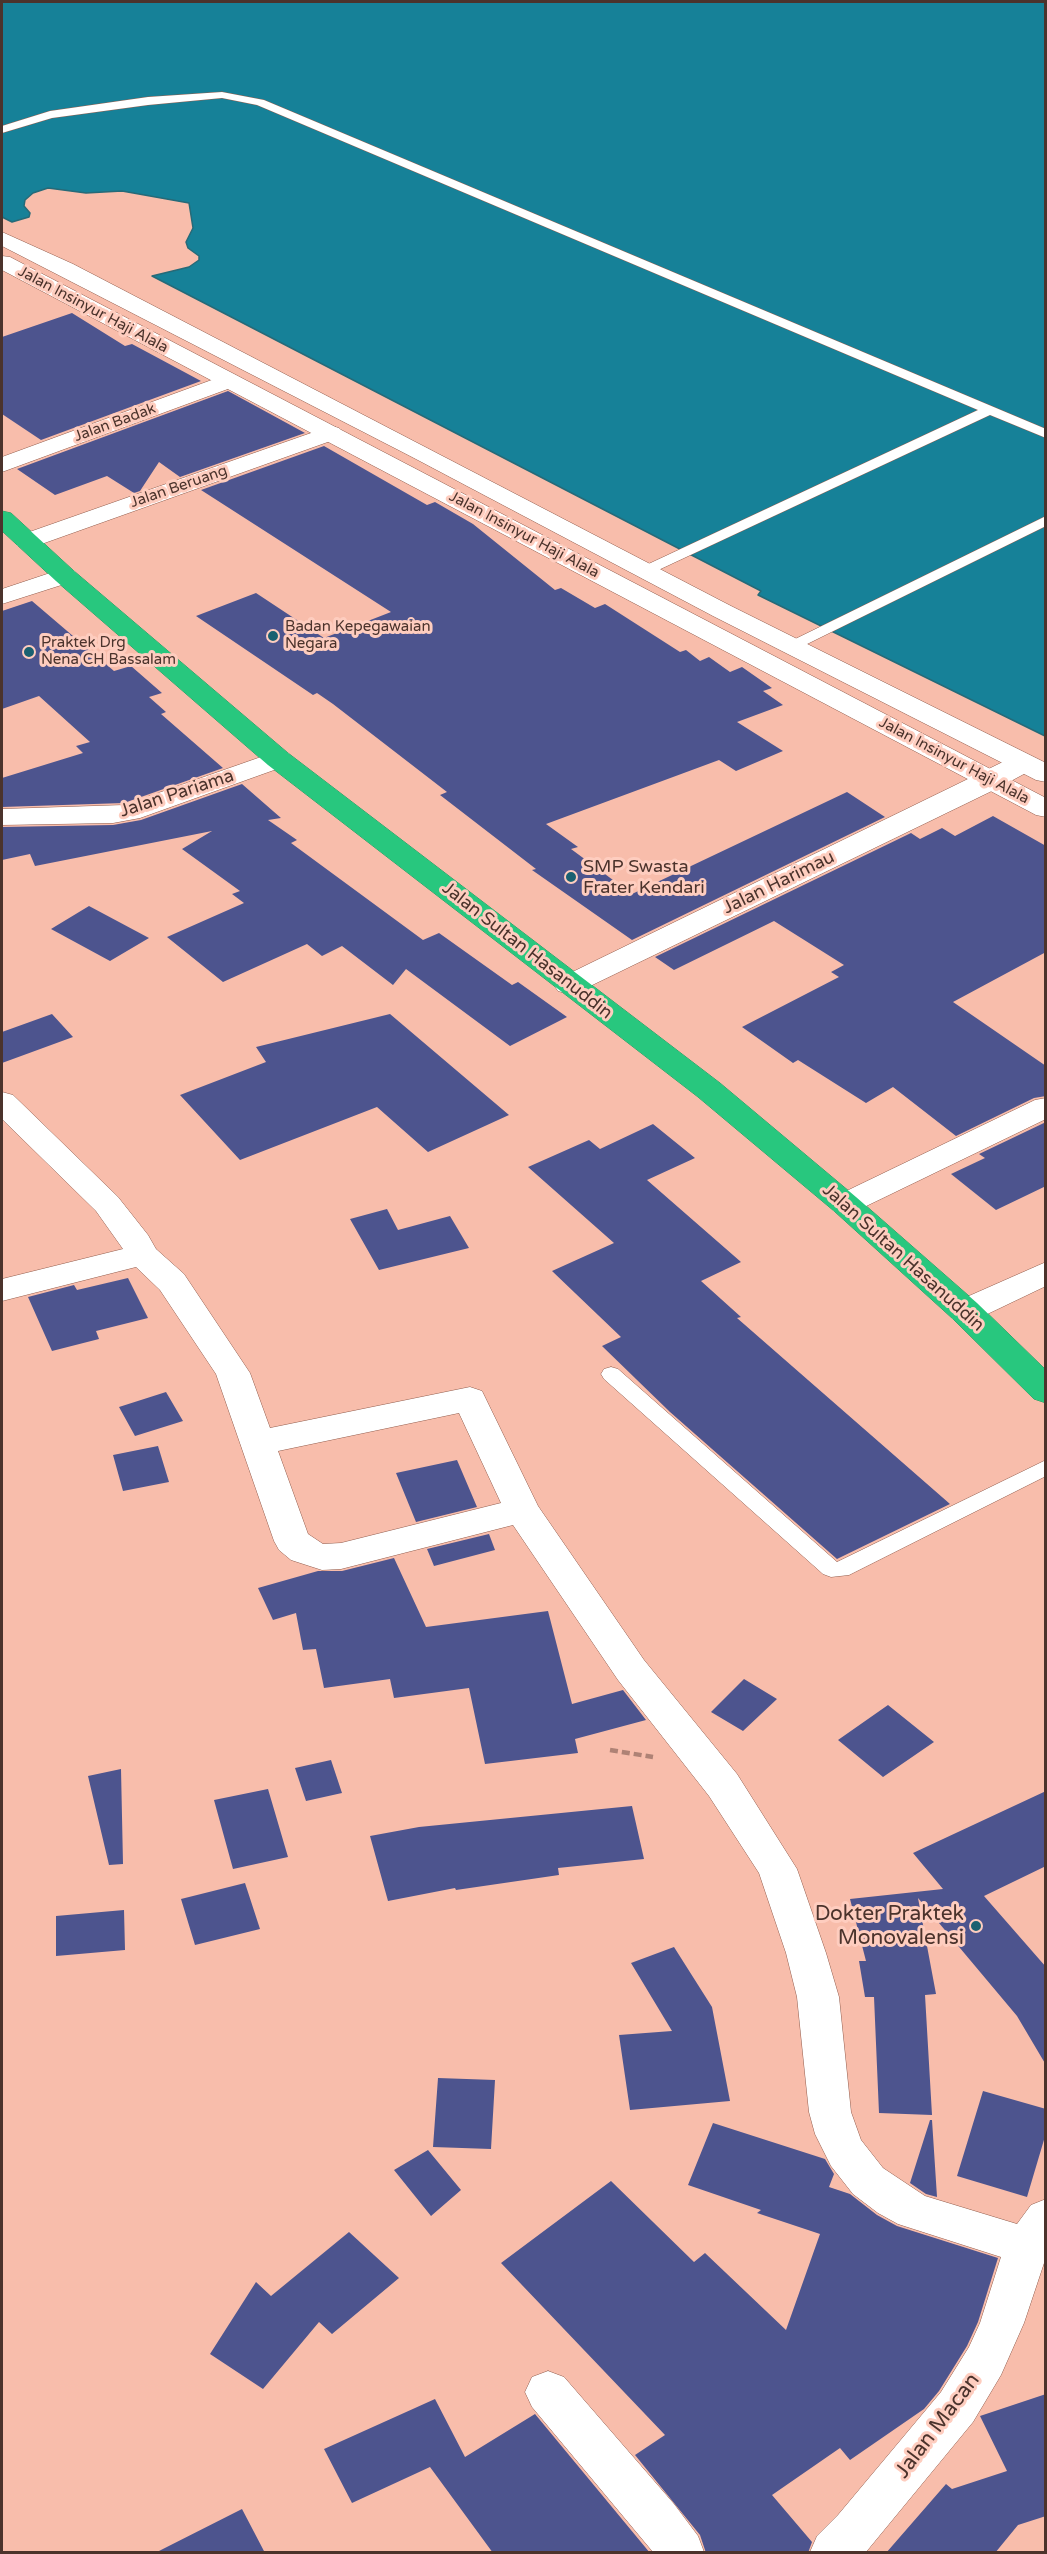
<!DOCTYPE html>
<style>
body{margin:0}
#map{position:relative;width:1047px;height:2554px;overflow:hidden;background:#f8bdab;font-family:"Varela Round",sans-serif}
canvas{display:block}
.frame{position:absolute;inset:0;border:3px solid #4b332c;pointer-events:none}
</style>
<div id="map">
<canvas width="1047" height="2554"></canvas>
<div class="frame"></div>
</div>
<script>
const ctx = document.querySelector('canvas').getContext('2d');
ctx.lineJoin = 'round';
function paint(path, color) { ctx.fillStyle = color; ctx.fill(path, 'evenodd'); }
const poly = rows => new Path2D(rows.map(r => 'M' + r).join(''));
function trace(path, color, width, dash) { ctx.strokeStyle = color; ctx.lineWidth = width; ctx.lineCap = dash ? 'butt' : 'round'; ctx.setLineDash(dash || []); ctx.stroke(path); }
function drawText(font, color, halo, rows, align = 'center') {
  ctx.font = font + ' "Varela Round",sans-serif'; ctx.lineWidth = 6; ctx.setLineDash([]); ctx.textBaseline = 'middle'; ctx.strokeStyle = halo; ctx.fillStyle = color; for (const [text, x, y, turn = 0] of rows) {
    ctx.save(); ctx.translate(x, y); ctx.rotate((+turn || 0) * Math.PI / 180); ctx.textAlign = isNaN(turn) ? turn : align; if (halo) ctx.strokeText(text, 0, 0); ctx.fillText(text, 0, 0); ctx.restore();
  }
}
const water = poly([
 [2,2,1045,2,1045,736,758,595,761,591,152,276,189,267,199,260,199,256,188,248,186,242,193,228,189,203,122,191,86,193,48,188,33,193,25,200,24,206,30,213,29,217,12,222,2,217,2,2]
]);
paint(water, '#168198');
trace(water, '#266a78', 1.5);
paint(poly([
 [72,313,125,346,132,344,201,381,41,440,2,414,2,337],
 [228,391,305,433,180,477,159,462,140,491,134,493,107,476,55,495,17,469],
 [324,446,427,505,435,502,473,524,555,590,561,588,595,608,605,604,680,652,686,650,700,661,709,657,730,672,742,667,772,688,763,691,783,705,737,722,783,751,736,771,719,760,546,824,578,847,571,849,632,894,847,792,885,817,632,940,532,870,536,869,440,795,447,792,333,704,317,693,313,695,196,616,256,593,324,638,391,612,201,490],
 [32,601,114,671,131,666,162,693,149,697,166,712,161,714,223,768,124,803,2,807,2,778,83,753,76,746,90,742,39,696,2,709,2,611],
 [242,784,281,818,268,820,297,840,291,843,423,940,439,933,512,985,518,982,567,1017,510,1046,406,969,393,985,342,946,322,956,307,944,223,982,167,937,244,903,232,894,240,891,182,849,212,831,35,866,30,854,2,860,2,827,113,825,141,820],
 [993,816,1046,846,1046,952,953,1002,1046,1066,1046,1096,1034,1098,956,1136,893,1087,866,1103,798,1060,793,1063,742,1027,839,977,831,972,844,965,774,921,674,970,655,957,911,833,920,839,942,828,955,836],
 [89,906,149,938,110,961,51,929],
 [52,1014,73,1037,2,1063,2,1032],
 [390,1014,509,1115,428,1152,377,1107,240,1160,180,1095,266,1062,256,1047],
 [1046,1122,1046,1186,996,1210,951,1174,985,1158,979,1154],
 [653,1124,695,1158,647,1180,741,1262,701,1281,741,1317,737,1318,950,1504,837,1559,670,1412,602,1346,621,1337,552,1271,614,1243,528,1167,589,1140,600,1149],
 [387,1209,398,1230,450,1216,469,1248,379,1270,350,1219],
 [128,1278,148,1318,96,1331,99,1339,52,1351,28,1297,74,1285,77,1290],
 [166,1392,183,1421,135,1436,119,1407],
 [158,1446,169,1482,123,1491,113,1455],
 [457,1460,477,1507,416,1522,396,1473],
 [489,1534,495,1550,434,1566,427,1549],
 [394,1558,426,1627,548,1611,572,1704,623,1690,646,1720,575,1739,578,1753,485,1764,469,1688,394,1698,390,1679,324,1688,316,1649,303,1650,296,1613,273,1620,258,1588,318,1571,342,1571],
 [744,1679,777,1699,743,1731,711,1712],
 [888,1705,934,1742,883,1777,838,1740],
 [331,1760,342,1793,306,1801,295,1768],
 [121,1769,123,1864,109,1865,88,1776],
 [268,1789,288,1857,233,1869,214,1800],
 [1046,1791,1046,1866,984,1896,1046,1967,1046,2065,1017,2016,918,1898,936,1994,925,1995,932,2115,879,2113,874,1997,865,1997,859,1961,866,1961,850,1899,943,1889,913,1853],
 [632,1806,644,1859,558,1868,559,1875,456,1890,455,1888,388,1901,370,1836,419,1827],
 [245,1883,260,1929,195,1945,181,1899],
 [124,1910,125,1950,56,1956,56,1916],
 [674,1947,712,2007,730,2101,630,2110,619,2035,672,2031,631,1963],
 [438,2078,495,2080,491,2149,433,2147],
 [983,2091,1046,2109,1046,2133,1027,2197,957,2176],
 [930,2120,932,2120,937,2197,926,2194,910,2183],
 [713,2123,825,2159,834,2174,829,2187,850,2194,877,2215,897,2226,998,2258,978,2322,967,2346,939,2391,924,2409,850,2460,840,2448,772,2495,812,2542,808,2553,706,2553,700,2535,635,2455,665,2435,501,2263,611,2181,694,2262,705,2253,786,2330,820,2234,757,2213,761,2210,688,2185],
 [428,2150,461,2190,431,2216,394,2170],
 [349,2232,399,2278,332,2334,319,2322,263,2389,210,2354,256,2282,271,2296],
 [1046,2394,1046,2516,1018,2525,995,2553,886,2553,946,2484,952,2489,1007,2471,980,2416],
 [435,2399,465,2457,535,2414,650,2553,493,2553,430,2467,352,2503,324,2449],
 [242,2509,265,2553,155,2553]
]), '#4d548e');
const lane = poly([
 [222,92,264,100,1046,429,1046,438,990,415,652,573,642,573,640,570,642,567,978,410,257,105,222,98,148,105,52,118,2,133,2,126,50,111,148,97,222,92],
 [1046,516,1046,526,797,649,792,651,784,646,787,643,1046,516],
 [611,1367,618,1369,837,1562,1046,1460,1046,1476,849,1575,831,1577,823,1574,604,1379,601,1374,604,1369,611,1367]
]);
const street = poly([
 [228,374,236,376,239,381,236,386,2,472,2,457,228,374],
 [331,426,339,428,343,433,339,438,36,546,27,548,18,546,15,541,18,536,331,426],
 [65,568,74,571,78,576,74,581,2,604,2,589,65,568],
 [278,751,288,753,292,759,288,765,140,818,113,823,2,825,2,809,124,805,278,751],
 [1023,755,1033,757,1037,763,1033,769,1000,787,580,991,569,994,558,991,554,985,558,979,1013,757,1023,755],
 [2,1092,13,1095,118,1197,148,1235,156,1249,184,1274,250,1373,270,1428,470,1387,482,1391,538,1506,644,1660,737,1774,797,1869,826,1953,839,1997,851,2112,861,2140,883,2168,925,2196,1017,2224,1031,2205,1046,2199,1046,2257,1024,2323,1001,2375,973,2422,866,2552,810,2552,817,2536,838,2515,941,2392,969,2347,980,2323,1001,2257,898,2224,878,2213,853,2194,831,2166,815,2134,809,2112,797,1997,786,1953,759,1873,709,1796,618,1680,513,1525,341,1569,322,1570,291,1560,279,1550,274,1541,216,1374,160,1290,136,1267,2,1301,2,1279,123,1249,96,1211,2,1119,2,1092],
 [459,1413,501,1503,341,1543,323,1544,308,1534,278,1451,459,1413],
 [1046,1098,1046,1119,856,1211,845,1214,834,1211,829,1204,834,1197,1035,1100,1046,1098],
 [1046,1262,1046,1286,977,1319,965,1322,953,1319,948,1311,953,1303,1046,1262],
 [548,2371,564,2377,674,2504,698,2536,704,2552,653,2552,532,2407,525,2392,532,2377,548,2371]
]);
const secondary = poly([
 [2,232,73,264,731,606,1046,763,1046,782,1036,780,713,616,414,458,2,246,2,232],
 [2,256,10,257,1046,798,1046,817,1036,815,2,270,2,256]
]);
const highway = poly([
 [2,511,11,513,74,571,288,753,720,1083,856,1197,977,1303,1046,1370,1046,1403,1034,1399,953,1319,834,1211,698,1097,268,765,56,581,2,531,2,511]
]);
trace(lane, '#915d4d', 1);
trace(street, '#915d4d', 1);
trace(secondary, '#915d4d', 1);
trace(highway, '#349361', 1);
trace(poly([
 [610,1750,653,1757]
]), '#af8275', 4.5, [8, 4]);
paint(lane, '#fff');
paint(street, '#fff');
paint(secondary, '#fff');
paint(highway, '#28c77e');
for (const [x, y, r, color] of [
 [273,636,6,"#1a6171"],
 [29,652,6,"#1a6171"],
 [571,877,6,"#1a6171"],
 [976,1926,6,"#1a6171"]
]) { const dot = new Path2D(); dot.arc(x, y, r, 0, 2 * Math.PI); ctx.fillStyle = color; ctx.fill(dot); trace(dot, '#fecdbf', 2); }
drawText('15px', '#4b332c', '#fecdbf', [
 ["Jalan Insinyur Haji Alala",93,310,28],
 ["Jalan Badak",115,423,-20],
 ["Jalan Beruang",179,487,-19],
 ["Jalan Insinyur Haji Alala",524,535,28],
 ["Jalan Insinyur Haji Alala",954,761,28]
]);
drawText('15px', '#4b332c', '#fecdbf', [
 ["Badan Kepegawaian",285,627],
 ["Negara",285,644],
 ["Praktek Drg",41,643],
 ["Nena CH Bassalam",41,660]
], 'left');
drawText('18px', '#4b332c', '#fecdbf', [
 ["Jalan Pariama",177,794,-18],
 ["Jalan Harimau",779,883,-26],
 ["Jalan Sultan Hasanuddin",527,951,38],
 ["Jalan Sultan Hasanuddin",903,1258,42]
]);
drawText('18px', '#4b332c', '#fecdbf', [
 ["SMP Swasta",583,867],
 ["Frater Kendari",583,888]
], 'left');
drawText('21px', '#4b332c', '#fecdbf', [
 ["Dokter Praktek",964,1914],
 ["Monovalensi",964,1938]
], 'right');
drawText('21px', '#4b332c', '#fecdbf', [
 ["Jalan Macan",938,2426,-53]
]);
</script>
